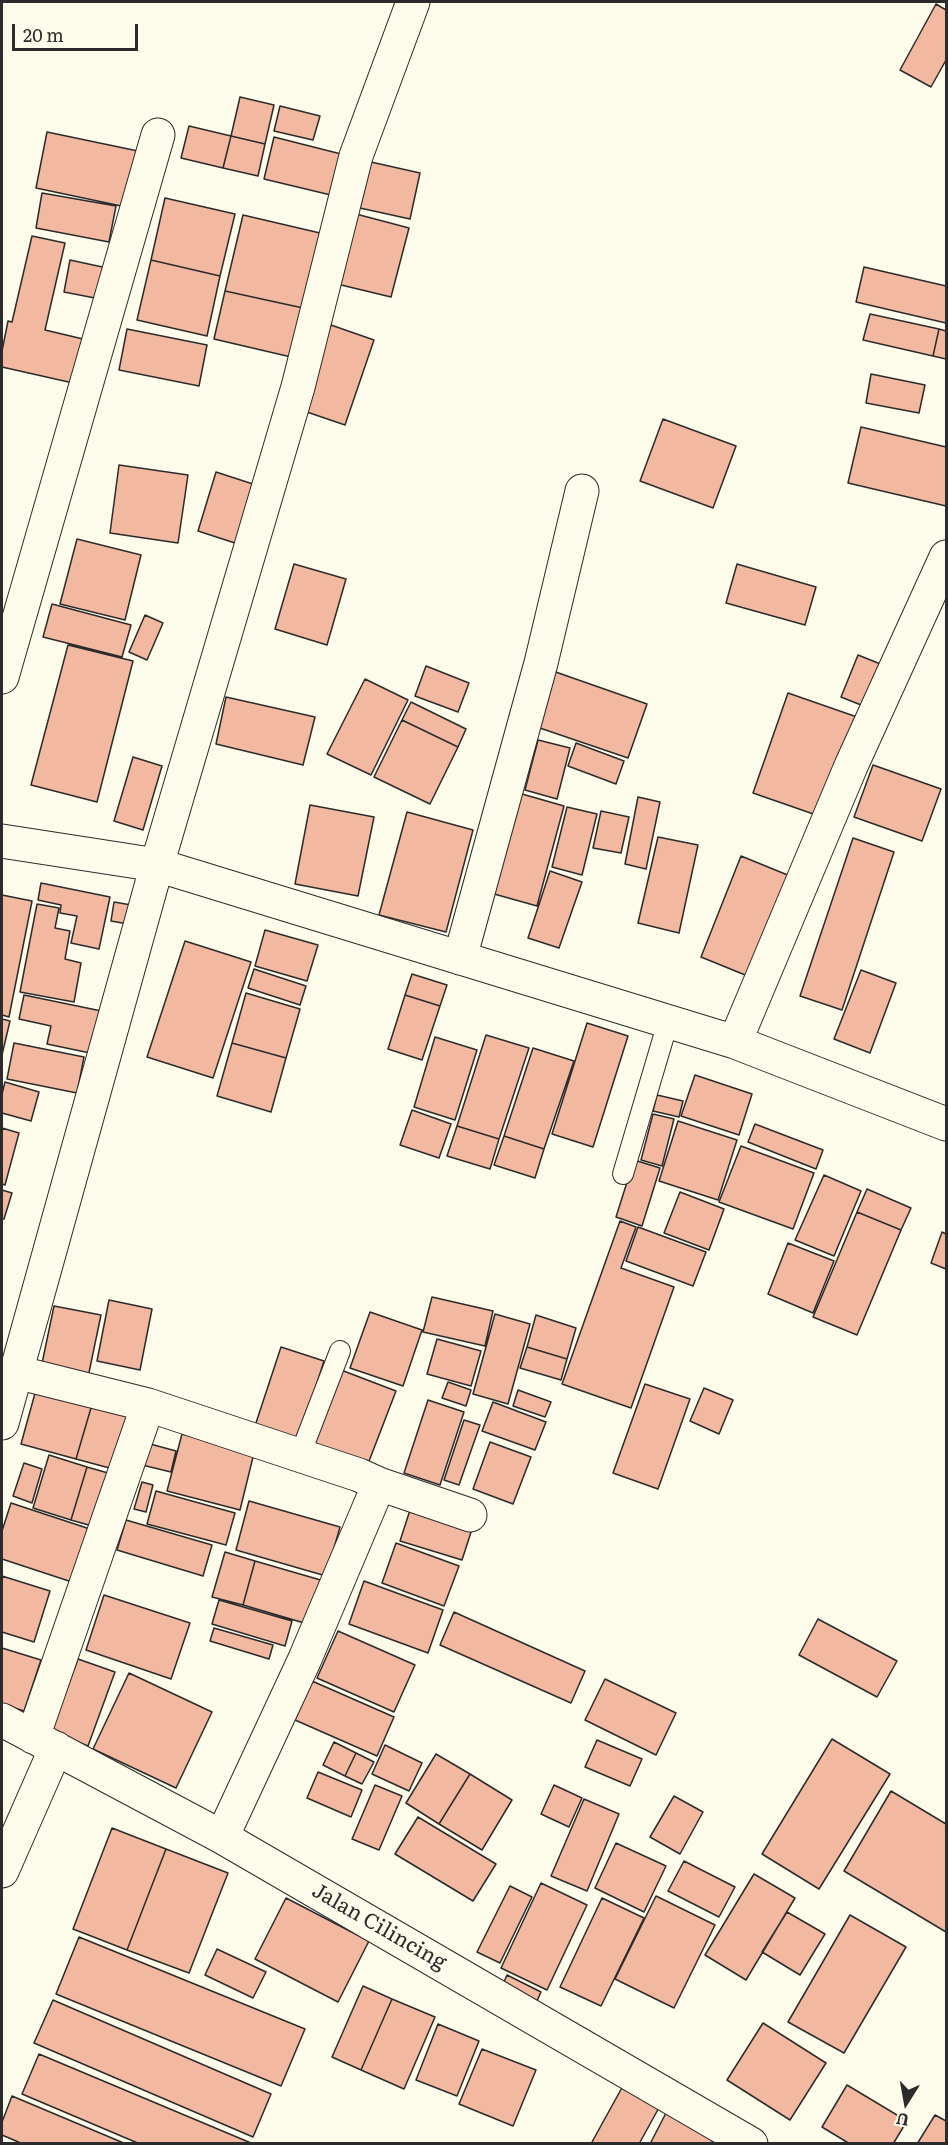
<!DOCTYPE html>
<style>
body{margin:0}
#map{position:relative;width:948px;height:2145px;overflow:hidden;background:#fdfbea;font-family:Literata,serif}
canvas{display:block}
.frame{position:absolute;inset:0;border:3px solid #2b2b2b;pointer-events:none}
.north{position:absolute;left:876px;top:2073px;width:60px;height:60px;-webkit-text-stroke:4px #fdfbea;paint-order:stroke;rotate:191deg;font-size:16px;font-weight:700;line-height:24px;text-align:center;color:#2b2b2b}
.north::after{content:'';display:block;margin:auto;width:21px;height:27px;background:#2b2b2b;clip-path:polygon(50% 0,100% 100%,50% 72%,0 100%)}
.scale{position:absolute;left:12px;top:24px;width:126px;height:27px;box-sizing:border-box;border:3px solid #2b2b2b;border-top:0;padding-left:8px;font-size:18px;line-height:21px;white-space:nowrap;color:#2b2b2b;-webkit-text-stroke:4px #fdfbea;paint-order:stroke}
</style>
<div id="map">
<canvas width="948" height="2145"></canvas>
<div class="frame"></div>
<div class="north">U</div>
<div class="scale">20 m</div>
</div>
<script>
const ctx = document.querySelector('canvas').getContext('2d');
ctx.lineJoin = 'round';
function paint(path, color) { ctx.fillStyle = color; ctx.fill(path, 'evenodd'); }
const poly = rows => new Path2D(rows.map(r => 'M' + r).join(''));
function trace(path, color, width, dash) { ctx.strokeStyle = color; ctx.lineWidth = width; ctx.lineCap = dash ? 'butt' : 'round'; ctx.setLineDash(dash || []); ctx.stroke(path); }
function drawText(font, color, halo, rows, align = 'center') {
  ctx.font = font + ' Literata,serif'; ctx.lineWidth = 4.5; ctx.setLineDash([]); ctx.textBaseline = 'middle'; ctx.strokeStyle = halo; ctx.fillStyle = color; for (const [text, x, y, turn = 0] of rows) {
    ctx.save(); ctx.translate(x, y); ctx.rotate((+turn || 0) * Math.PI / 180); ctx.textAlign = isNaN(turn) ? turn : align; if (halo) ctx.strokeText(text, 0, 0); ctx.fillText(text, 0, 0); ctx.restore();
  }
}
const building = poly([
 [936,4,946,10,946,60,931,87,900,70,936,4],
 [240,97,274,105,265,144,231,136,240,97],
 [280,106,320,116,313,140,274,131,280,106],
 [189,126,231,136,223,168,181,158,189,126],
 [47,132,138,151,126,207,36,188,47,132],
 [231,136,265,144,258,176,223,168,231,136],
 [274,137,345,155,335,196,264,179,274,137],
 [371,162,420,173,410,219,360,208,371,162],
 [42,193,116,206,109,242,36,228,42,193],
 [165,198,235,214,220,276,151,260,165,198],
 [356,214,409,228,391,297,337,284,356,214],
 [243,215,320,233,303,308,225,291,243,215],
 [32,236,65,243,45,330,83,339,73,383,2,367,2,351,8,321,12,322,32,236],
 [70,260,107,268,100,299,64,292,70,260],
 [151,260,220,276,207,336,137,320,151,260],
 [864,267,946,286,946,323,856,302,864,267],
 [225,291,303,308,291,357,214,339,225,291],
 [870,314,939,329,933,356,863,340,870,314],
 [331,325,374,340,345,425,301,410,331,325],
 [127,329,207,345,199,386,119,370,127,329],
 [939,329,946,331,946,359,933,356,939,329],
 [871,374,925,385,919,413,866,403,871,374],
 [663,419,736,446,713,508,640,481,663,419],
 [861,427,946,447,946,506,848,483,861,427],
 [119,465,188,475,178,543,110,533,119,465],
 [216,472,259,486,241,545,198,531,216,472],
 [77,539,141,555,125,620,60,604,77,539],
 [294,564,346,579,327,645,275,629,294,564],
 [737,564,816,587,805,625,726,603,737,564],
 [52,604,131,625,122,657,43,637,52,604],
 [145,615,163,623,147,660,129,652,145,615],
 [68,645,133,661,97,802,31,785,68,645],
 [858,655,888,667,871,709,841,697,858,655],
 [426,666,469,683,458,712,415,696,426,666],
 [550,670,647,704,628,758,531,725,550,670],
 [365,679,408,700,371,775,327,754,365,679],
 [788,693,857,717,822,817,753,793,788,693],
 [226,697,315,717,303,765,216,744,226,697],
 [411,702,466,729,458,747,402,720,411,702],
 [402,720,458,747,430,804,374,777,402,720],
 [538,740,570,748,557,799,525,790,538,740],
 [576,743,624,761,616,784,568,766,576,743],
 [133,757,162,766,143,830,114,821,133,757],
 [873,765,941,789,922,841,854,817,873,765],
 [515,792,564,806,537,906,487,892,515,792],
 [638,797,660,802,646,869,625,864,638,797],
 [310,805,374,817,358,896,295,884,310,805],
 [567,807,597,814,582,875,552,867,567,807],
 [601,811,629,817,621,853,593,848,601,811],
 [407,812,473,830,446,932,379,915,407,812],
 [658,837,698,845,679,933,638,923,658,837],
 [853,838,894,852,842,1010,800,996,853,838],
 [741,856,795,878,755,979,701,957,741,856],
 [550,871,582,882,559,948,528,938,550,871],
 [41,883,110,897,99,949,71,943,77,916,60,913,61,905,38,900,41,883],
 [2,895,32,901,9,1017,2,1015,2,895],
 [114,902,143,907,139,926,111,921,114,902],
 [37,904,59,908,55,928,70,931,65,959,81,963,74,1002,20,992,37,904],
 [265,930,318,945,307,981,255,966,265,930],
 [185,941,251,962,213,1078,147,1057,185,941],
 [254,969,306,986,300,1005,248,988,254,969],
 [861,970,896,983,870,1053,834,1039,861,970],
 [412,974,447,985,440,1006,405,995,412,974],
 [246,993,300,1009,286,1058,232,1043,246,993],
 [24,995,111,1013,90,1053,47,1044,51,1026,19,1019,24,995],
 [405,995,440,1006,422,1060,388,1049,405,995],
 [2,1019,10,1021,2,1055,2,1019],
 [587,1023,628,1036,593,1147,552,1134,587,1023],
 [486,1035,529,1048,499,1139,457,1126,486,1035],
 [435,1037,477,1050,455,1120,414,1107,435,1037],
 [14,1043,84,1057,77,1093,7,1079,14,1043],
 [232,1043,286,1058,271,1112,217,1096,232,1043],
 [533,1048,574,1061,544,1149,504,1136,533,1048],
 [695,1075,752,1094,739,1135,681,1116,695,1075],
 [5,1082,39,1092,31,1121,2,1113,2,1094,5,1082],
 [657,1095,683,1101,679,1117,653,1111,657,1095],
 [412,1110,451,1124,439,1158,400,1145,412,1110],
 [653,1114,674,1119,662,1166,641,1160,653,1114],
 [678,1121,737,1140,718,1200,659,1181,678,1121],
 [755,1124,823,1150,816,1169,748,1142,755,1124],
 [457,1126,499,1139,490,1169,447,1156,457,1126],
 [2,1128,19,1133,5,1185,2,1184,2,1128],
 [504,1136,544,1149,535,1178,494,1165,504,1136],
 [741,1146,814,1173,793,1229,719,1202,741,1146],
 [634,1160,660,1168,642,1226,616,1217,634,1160],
 [824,1175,861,1191,834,1256,795,1240,824,1175],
 [867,1189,911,1208,901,1230,857,1212,867,1189],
 [2,1190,12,1193,4,1219,2,1219,2,1190],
 [680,1192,724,1209,709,1250,664,1233,680,1192],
 [857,1212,901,1230,857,1335,813,1317,857,1212],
 [620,1221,636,1227,621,1268,674,1287,631,1408,562,1384,620,1221],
 [638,1227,706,1252,693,1286,626,1261,638,1227],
 [942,1232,946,1234,946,1269,931,1263,942,1232],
 [788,1243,834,1261,813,1313,768,1294,788,1243],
 [432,1297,493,1311,485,1346,423,1332,432,1297],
 [109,1300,152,1309,140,1370,97,1361,109,1300],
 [54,1306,101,1315,87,1382,40,1373,54,1306],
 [370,1312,422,1330,403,1386,350,1368,370,1312],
 [495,1314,530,1324,508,1404,473,1394,495,1314],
 [536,1315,576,1328,567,1359,527,1347,536,1315],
 [437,1339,481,1351,471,1386,427,1374,437,1339],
 [281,1347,324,1361,296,1449,252,1435,281,1347],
 [527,1347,567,1359,561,1380,520,1368,527,1347],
 [341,1370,396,1391,366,1469,311,1449,341,1370],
 [448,1382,471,1390,466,1406,442,1398,448,1382],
 [645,1384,690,1399,658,1489,613,1473,645,1384],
 [37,1386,93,1401,76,1459,21,1444,37,1386],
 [704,1388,733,1400,719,1434,690,1421,704,1388],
 [518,1390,551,1402,545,1417,513,1406,518,1390],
 [428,1400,464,1412,440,1485,404,1473,428,1400],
 [93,1401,132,1411,117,1470,76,1459,93,1401],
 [493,1402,546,1422,535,1450,482,1431,493,1402],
 [464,1420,480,1425,459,1485,444,1480,464,1420],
 [182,1434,254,1453,240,1510,167,1491,182,1434],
 [143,1442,176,1451,171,1472,138,1464,143,1442],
 [490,1442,531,1457,513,1504,473,1489,490,1442],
 [49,1455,87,1467,71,1520,33,1508,49,1455],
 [24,1463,42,1469,32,1503,13,1496,24,1463],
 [87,1467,115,1475,99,1528,71,1520,87,1467],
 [142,1482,153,1485,146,1512,134,1509,142,1482],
 [156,1491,235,1513,226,1545,147,1524,156,1491],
 [249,1501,340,1527,326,1576,236,1550,249,1501],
 [11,1503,99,1532,81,1585,2,1559,2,1531,11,1503],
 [411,1507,473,1526,462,1560,400,1541,411,1507],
 [126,1520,212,1545,203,1576,117,1550,126,1520],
 [396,1543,459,1566,444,1606,382,1583,396,1543],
 [225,1552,255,1561,243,1605,212,1597,225,1552],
 [255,1561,324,1581,311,1625,243,1605,255,1561],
 [2,1576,50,1591,34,1642,2,1632,2,1576],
 [364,1581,443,1610,428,1653,349,1624,364,1581],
 [104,1595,190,1623,171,1679,86,1650,104,1595],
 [219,1600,292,1621,285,1646,212,1624,219,1600],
 [454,1612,585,1671,571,1703,440,1645,454,1612],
 [818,1619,897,1661,877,1697,799,1655,818,1619],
 [214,1628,273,1645,269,1659,210,1641,214,1628],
 [338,1631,415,1665,394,1712,317,1678,338,1631],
 [2,1648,41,1660,24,1711,2,1704,2,1648],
 [78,1659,115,1672,88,1746,51,1732,78,1659],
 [129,1673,212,1712,176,1788,93,1749,129,1673],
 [605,1679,676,1713,656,1755,585,1720,605,1679],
 [312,1681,394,1717,377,1756,295,1720,312,1681],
 [832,1739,890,1774,819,1889,762,1854,832,1739],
 [597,1740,642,1759,630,1786,585,1767,597,1740],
 [334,1742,356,1753,345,1776,323,1765,334,1742],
 [385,1745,422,1763,409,1791,372,1774,385,1745],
 [356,1753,374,1762,362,1784,345,1776,356,1753],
 [436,1754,470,1774,439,1824,406,1803,436,1754],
 [318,1772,362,1790,351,1817,307,1798,318,1772],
 [470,1774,512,1800,482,1850,439,1824,470,1774],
 [375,1785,402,1796,379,1850,352,1839,375,1785],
 [554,1785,582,1798,569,1827,541,1814,554,1785],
 [891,1791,946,1824,946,1932,844,1871,891,1791],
 [674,1796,703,1812,680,1854,650,1837,674,1796],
 [584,1799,619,1814,587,1891,551,1876,584,1799],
 [418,1817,496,1864,473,1901,395,1854,418,1817],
 [112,1828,166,1849,127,1950,73,1929,112,1828],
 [616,1843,666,1866,644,1912,595,1888,616,1843],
 [166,1849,228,1873,189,1973,127,1950,166,1849],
 [684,1861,735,1887,719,1917,668,1891,684,1861],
 [754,1874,795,1898,746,1980,705,1955,754,1874],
 [541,1883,587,1905,547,1990,501,1968,541,1883],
 [510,1886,532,1897,500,1963,477,1952,510,1886],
 [656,1896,715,1925,674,2008,615,1979,656,1896],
 [286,1898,369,1941,338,2002,255,1959,286,1898],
 [602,1898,644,1918,601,2006,560,1987,602,1898],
 [787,1912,825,1934,800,1975,762,1952,787,1912],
 [850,1915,906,1947,844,2053,788,2022,850,1915],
 [79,1937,305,2029,281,2086,56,1994,79,1937],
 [217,1949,266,1972,253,1998,205,1975,217,1949],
 [507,1975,541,1992,537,2001,503,1984,507,1975],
 [363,1986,392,1999,361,2070,332,2057,363,1986],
 [392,1999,435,2017,404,2089,361,2070,392,1999],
 [53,2000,271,2094,253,2137,34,2043,53,2000],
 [763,2023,826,2063,790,2120,727,2080,763,2023],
 [438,2024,479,2041,457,2096,416,2080,438,2024],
 [482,2049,536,2070,513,2126,459,2104,482,2049],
 [39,2054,251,2143,140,2144,22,2094,39,2054],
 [624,2084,661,2104,639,2144,594,2144,592,2142,624,2084],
 [847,2085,907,2121,893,2144,850,2144,822,2127,847,2085],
 [12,2096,126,2144,23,2144,2,2135,2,2122,12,2096],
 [666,2113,714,2138,711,2144,650,2144,666,2113],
 [935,2115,946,2121,946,2144,917,2144,935,2115]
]);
paint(building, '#f2b8a0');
trace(building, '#2b2b2b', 1.5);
const lane = poly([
 [623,1174,668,1022],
 [300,1455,340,1351]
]);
const street = poly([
 [2,677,158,135],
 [2,841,157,865,735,1042,946,1124],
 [460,958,541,663,582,491],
 [735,1042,851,766,946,557],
 [16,1372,148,1405],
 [2,1423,157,865,298,387,356,156,413,2],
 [379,1484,470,1515],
 [2,1720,222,1837,751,2144],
 [33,1737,148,1405,359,1475,379,1484,304,1661,222,1837],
 [2,1871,56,1748]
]);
trace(lane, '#2b2b2b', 22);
trace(street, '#2b2b2b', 35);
trace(lane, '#fdfbea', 20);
trace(street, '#fdfbea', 33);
drawText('21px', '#2b2b2b', '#fdfbea', [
 ["Jalan Cilincing",379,1927,30]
]);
</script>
